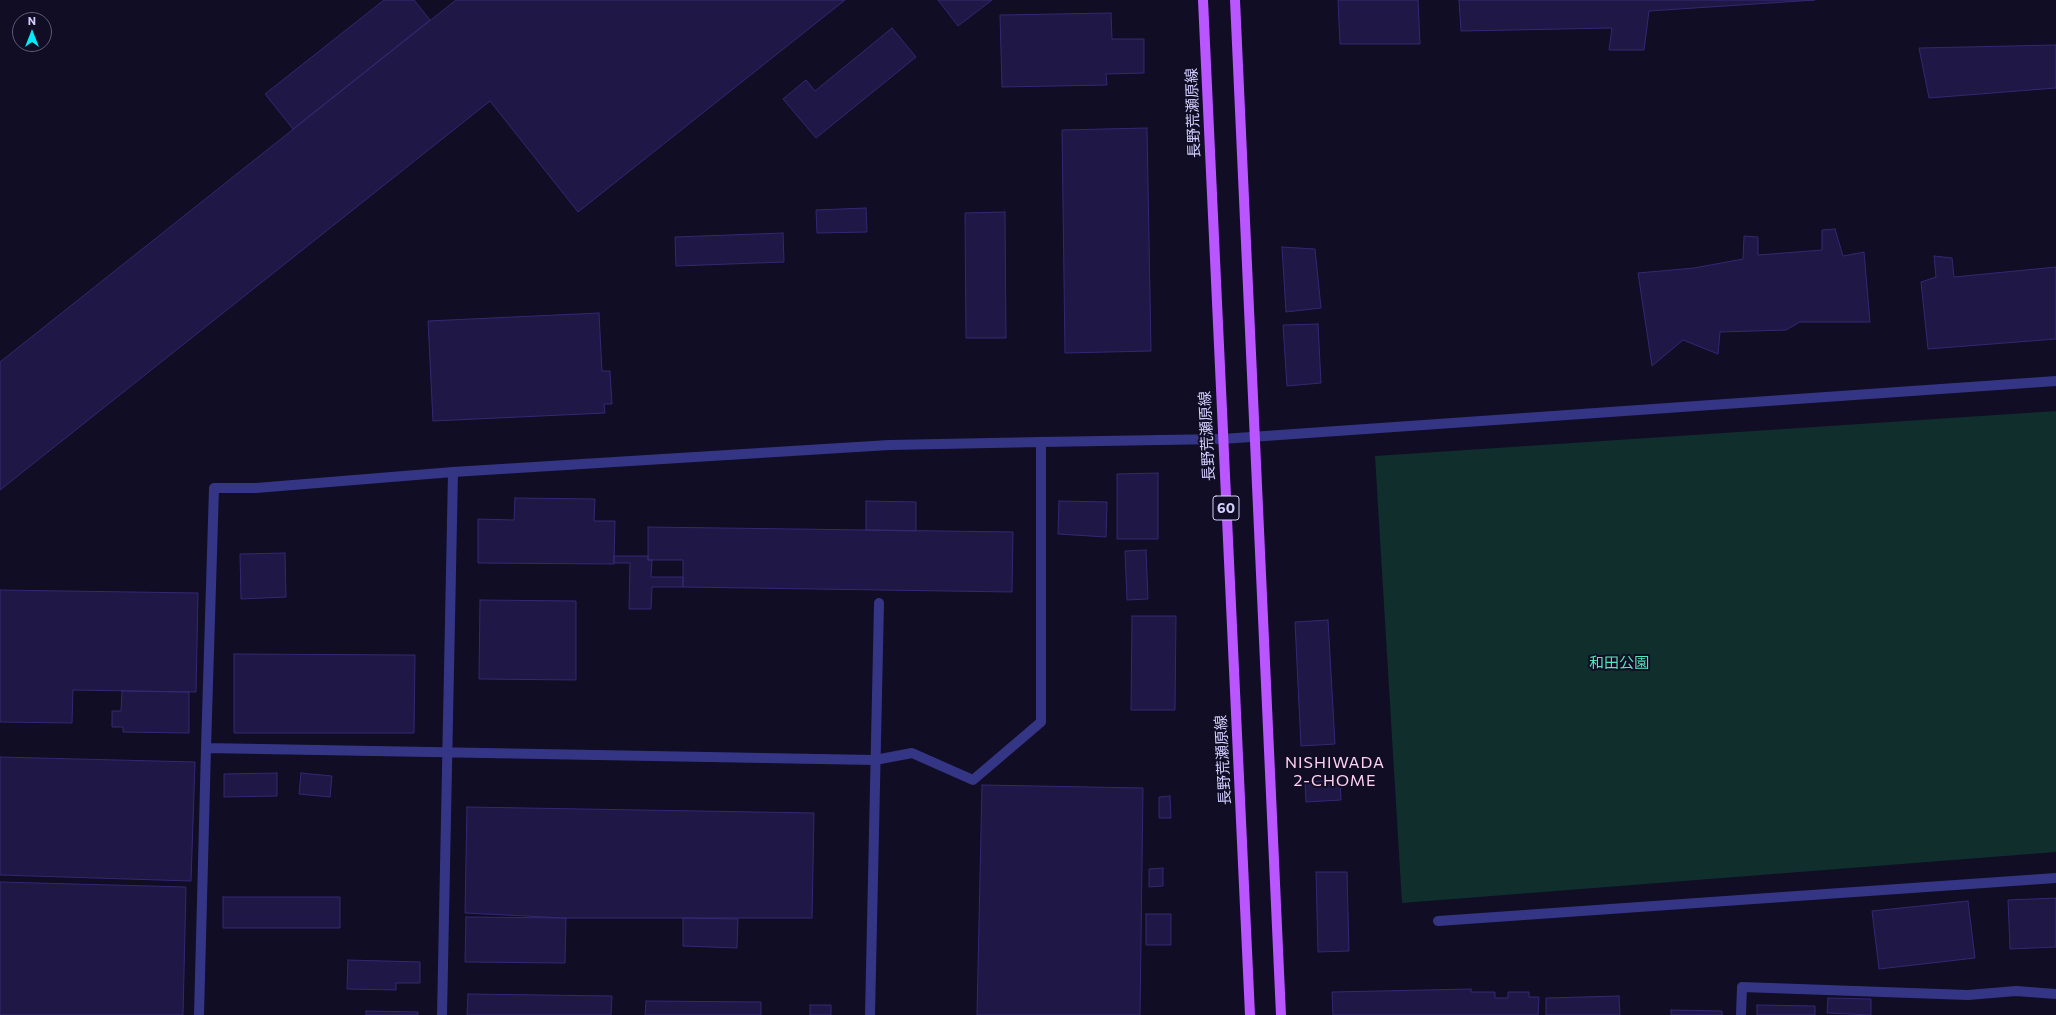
<!DOCTYPE html>
<meta charset="utf-8">
<style>
body{margin:0}
#map{position:relative;width:2056px;height:1015px;overflow:hidden;background:#100d24;font-family:Commissioner,sans-serif}
canvas{display:block}
.north{position:absolute;left:12px;top:12px;width:40px;height:40px;box-sizing:border-box;background:#100d24;border:1px solid #5e5b7c;border-radius:50%;rotate:0deg;font-size:11px;font-weight:700;line-height:16px;text-align:center;color:#d3cfff}
.north::after{content:'';display:block;margin:auto;width:14px;height:18px;background:#00ecfa;clip-path:polygon(50% 0,100% 100%,50% 72%,0 100%)}
</style>
<div id="map">
<canvas width="2056" height="1015"></canvas>
<div class="north">N</div>
</div>
<script>
const ctx = document.querySelector('canvas').getContext('2d');
ctx.lineJoin = 'round';
function paint(path, color) { ctx.fillStyle = color; ctx.fill(path, 'evenodd'); }
const poly = rows => new Path2D(rows.map(r => 'M' + r).join(''));
function trace(path, color, width, dash) { ctx.strokeStyle = color; ctx.lineWidth = width; ctx.lineCap = dash ? 'butt' : 'round'; ctx.setLineDash(dash || []); ctx.stroke(path); }
function drawText(font, color, halo, rows, align = 'center') {
  ctx.font = font + ' Commissioner,"Noto Sans JP",sans-serif'; ctx.lineWidth = 4; ctx.setLineDash([]); ctx.textBaseline = 'middle'; ctx.strokeStyle = halo; ctx.fillStyle = color; for (const [text, x, y, turn = 0] of rows) {
    ctx.save(); ctx.translate(x, y); ctx.rotate((+turn || 0) * Math.PI / 180); ctx.textAlign = isNaN(turn) ? turn : align; if (halo) ctx.strokeText(text, 0, 0); ctx.fillText(text, 0, 0); ctx.restore();
  }
}
paint(poly([
 [2056,411,2056,852,1402,903,1375,456]
]), '#0f2e2c');
const building = poly([
 [384,0,414,0,430,20,293,129,265,94,384,0],
 [456,0,845,0,578,212,490,101,0,490,0,362,456,0],
 [938,0,992,0,958,26,938,0],
 [1338,0,1418,0,1420,44,1340,44,1338,0],
 [1459,0,1815,0,1649,11,1644,50,1609,50,1612,28,1461,31,1459,0],
 [1111,13,1112,39,1144,39,1144,73,1106,74,1107,85,1002,87,1000,15,1111,13],
 [892,28,916,57,816,138,783,99,806,80,815,91,892,28],
 [2056,45,2056,88,1929,98,1919,48,2056,45],
 [1147,128,1151,351,1065,353,1062,130,1147,128],
 [866,208,867,232,817,233,816,210,866,208],
 [1005,212,1006,338,966,338,965,213,1005,212],
 [1835,229,1843,256,1864,252,1870,322,1800,322,1786,330,1720,332,1718,354,1683,340,1652,366,1638,273,1694,268,1743,259,1744,236,1758,237,1758,255,1822,250,1822,230,1835,229],
 [783,233,784,262,676,266,675,237,783,233],
 [1282,247,1315,249,1321,308,1286,312,1282,247],
 [1934,256,1952,258,1954,277,2056,267,2056,339,1928,349,1921,282,1936,277,1934,256],
 [599,313,602,371,610,371,612,404,604,404,605,413,433,421,428,321,599,313],
 [1318,324,1321,383,1287,386,1283,325,1318,324],
 [1158,473,1158,539,1117,539,1117,474,1158,473],
 [515,498,595,499,594,521,615,521,614,564,478,563,478,519,514,520,515,498],
 [866,501,916,502,916,531,866,530,866,501],
 [1059,501,1107,502,1106,537,1058,534,1059,501],
 [648,527,1013,532,1012,592,683,587,683,560,648,560,648,527],
 [1146,550,1148,599,1127,600,1125,551,1146,550],
 [285,553,286,597,241,599,240,554,285,553],
 [614,556,648,556,648,560,652,560,651,577,683,577,683,587,652,587,651,609,629,609,630,563,614,563,614,556],
 [0,590,198,593,196,692,73,690,72,723,0,722,0,590],
 [480,600,576,601,576,680,479,679,480,600],
 [1132,616,1176,616,1175,710,1131,710,1132,616],
 [1328,620,1335,744,1301,746,1295,622,1328,620],
 [234,654,415,655,414,733,234,733,234,654],
 [122,691,189,692,189,733,123,732,123,727,112,727,112,711,121,711,122,691],
 [0,757,195,762,191,881,0,875,0,757],
 [277,773,277,796,224,797,224,774,277,773],
 [301,773,332,776,330,797,299,794,301,773],
 [1340,780,1341,800,1306,802,1305,782,1340,780],
 [982,785,1143,788,1140,1015,977,1015,982,785],
 [1170,796,1171,818,1159,818,1159,797,1170,796],
 [467,807,814,813,812,918,566,918,465,913,467,807],
 [1163,868,1163,886,1149,887,1149,869,1163,868],
 [1316,872,1347,872,1349,951,1318,952,1316,872],
 [0,882,186,887,183,1015,0,1015,0,882],
 [223,897,340,897,340,928,223,928,223,897],
 [2056,898,2056,947,2010,949,2008,900,2056,898],
 [1968,901,1975,958,1879,969,1872,911,1968,901],
 [1146,914,1171,914,1171,945,1146,945,1146,914],
 [466,917,566,918,565,963,465,962,466,917],
 [683,918,738,919,737,948,683,946,683,918],
 [348,960,420,962,420,983,396,983,396,990,347,989,348,960],
 [1471,989,1471,992,1495,992,1495,998,1508,998,1508,992,1529,992,1529,997,1539,997,1538,1015,1333,1015,1332,992,1471,989],
 [468,994,612,996,611,1015,467,1015,468,994],
 [1619,996,1620,1015,1546,1015,1546,998,1619,996],
 [1828,998,1871,999,1871,1015,1827,1013,1828,998],
 [646,1001,761,1002,761,1015,645,1015,646,1001],
 [810,1005,831,1005,831,1015,810,1015,810,1005],
 [1757,1005,1815,1006,1815,1015,1757,1015,1757,1005],
 [1671,1010,1722,1011,1722,1015,1671,1015,1671,1010],
 [366,1011,418,1012,418,1015,366,1015,366,1011]
]);
paint(building, '#1f1846');
trace(building, '#342873', 1);
trace(poly([
 [1041,442,1041,722,973,780,912,753,875,760,206,748,214,488,256,488,453,472,889,445,1041,442,1222,439],
 [1438,921,2056,878],
 [199,1015,206,748],
 [442,1015,453,472],
 [870,1015,879,603],
 [1741,1015,1742,987,1968,995,2016,991,2056,994]
]), '#353585', 10);
trace(poly([
 [1222,439,2056,381]
]), '#353585', 10);
trace(poly([
 [1203,0,1250,1015],
 [1235,0,1281,1015]
]), '#b956ff', 10);
for (const [x, y, w] of [
 [1226,508,26]
]) { const box = new Path2D(); box.roundRect(x - w / 2, y - 12, w, 24, 3); ctx.fillStyle = '#100d24'; ctx.fill(box); trace(box, '#d3cfff', 1); }
drawText('bold 14px', '#d3cfff', null, [
 ["60",1226,508]
]);
drawText('15px', '#d3cfff', '#100d24', [
 ["長野荒瀬原線",1193,113,-92],
 ["長野荒瀬原線",1207,436,-93],
 ["長野荒瀬原線",1223,760,-93]
]);
drawText('15px', '#54e6bb', '#100d24', [
 ["和田公園",1619,663]
]);
ctx.letterSpacing = '1px';
drawText('16px', '#ffd1f0', '#100d24', [
 ["NISHIWADA",1335,763],
 ["2-CHOME",1335,781]
]);
ctx.letterSpacing = '0px';
</script>
